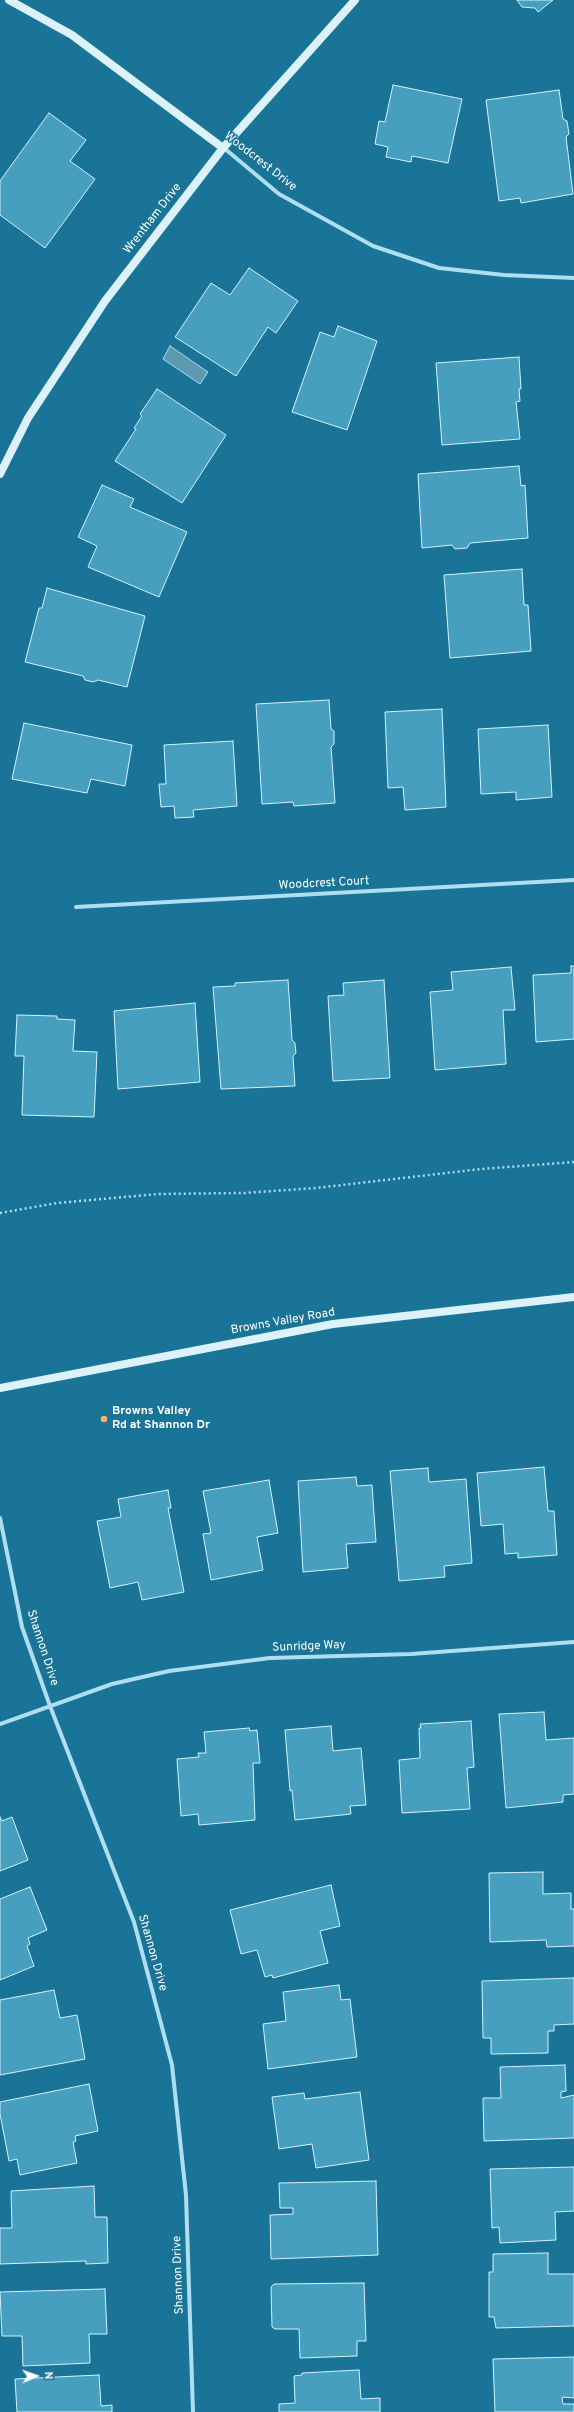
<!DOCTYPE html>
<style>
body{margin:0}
#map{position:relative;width:574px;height:2412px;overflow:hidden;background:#1a7497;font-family:Overpass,sans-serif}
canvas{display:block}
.north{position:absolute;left:16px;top:2356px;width:40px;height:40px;-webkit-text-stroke:3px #1a7497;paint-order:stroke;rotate:88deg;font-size:11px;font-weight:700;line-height:16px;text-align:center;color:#fff}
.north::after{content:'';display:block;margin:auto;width:14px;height:18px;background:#fff;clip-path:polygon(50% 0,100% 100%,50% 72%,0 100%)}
</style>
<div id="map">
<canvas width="574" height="2412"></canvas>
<div class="north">N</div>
</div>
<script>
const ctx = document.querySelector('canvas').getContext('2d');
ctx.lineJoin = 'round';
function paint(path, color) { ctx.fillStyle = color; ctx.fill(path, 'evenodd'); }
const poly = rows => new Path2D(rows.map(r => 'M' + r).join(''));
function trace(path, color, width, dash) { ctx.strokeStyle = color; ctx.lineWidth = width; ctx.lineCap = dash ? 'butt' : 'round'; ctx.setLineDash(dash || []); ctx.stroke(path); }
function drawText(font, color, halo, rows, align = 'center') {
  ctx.font = font + ' Overpass,sans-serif'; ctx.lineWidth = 3; ctx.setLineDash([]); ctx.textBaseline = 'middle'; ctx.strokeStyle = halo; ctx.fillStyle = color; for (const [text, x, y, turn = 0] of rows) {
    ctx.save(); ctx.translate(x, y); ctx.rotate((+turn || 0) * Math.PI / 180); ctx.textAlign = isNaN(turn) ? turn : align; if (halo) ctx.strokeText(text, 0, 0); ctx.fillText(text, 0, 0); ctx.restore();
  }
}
const water = poly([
 [170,346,208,372,200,384,163,359,170,346]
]);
paint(water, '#5e99b0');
trace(water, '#a1ddf2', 1);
const building = poly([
 [517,0,553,0,538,12,535,8,522,7,517,0],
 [393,85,462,99,448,163,412,156,411,162,386,157,388,147,375,144,379,121,385,122,393,85],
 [559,90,563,119,567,121,569,134,566,137,573,194,521,203,520,198,499,201,486,100,559,90],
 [49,113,86,140,70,161,95,179,45,248,0,215,0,181,49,113],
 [249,268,298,301,276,333,268,327,236,376,175,337,211,283,230,295,249,268],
 [338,326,377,341,347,430,292,412,320,332,334,337,338,326],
 [519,357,521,389,519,389,520,401,516,402,520,439,442,445,436,363,519,357],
 [157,389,226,435,182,503,115,461,136,429,134,428,142,416,140,414,157,389],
 [519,466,521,486,525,485,528,538,470,543,467,548,455,549,452,545,422,548,418,474,519,466],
 [102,485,134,499,130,507,187,532,159,597,88,567,97,546,78,537,102,485],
 [522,569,524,605,528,605,531,651,450,658,444,575,522,569],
 [47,588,145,616,127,687,98,680,93,682,85,680,83,676,25,662,39,608,42,608,47,588],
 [329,700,331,729,334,731,334,744,331,747,335,803,294,806,293,802,262,804,256,704,329,700],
 [442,709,446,807,405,810,403,787,388,788,385,712,442,709],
 [24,723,132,745,125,786,91,779,87,793,12,779,24,723],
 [548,725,552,797,516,800,516,792,481,794,478,729,548,725],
 [233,741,237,806,193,810,194,817,175,818,174,806,161,807,159,784,166,784,164,745,233,741],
 [571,966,574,966,574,1039,536,1042,533,975,571,973,571,966],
 [511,967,515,1010,503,1010,506,1064,435,1070,430,992,453,990,451,972,511,967],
 [288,980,292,1040,295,1043,296,1053,293,1056,295,1086,221,1089,213,987,235,986,235,983,288,980],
 [384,980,390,1078,333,1081,328,996,344,995,343,983,384,980],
 [195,1003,200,1082,118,1089,114,1011,195,1003],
 [17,1015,57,1016,57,1019,75,1020,73,1051,97,1052,94,1117,22,1115,24,1056,15,1056,17,1015],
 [544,1467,548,1511,554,1511,557,1555,518,1558,518,1553,505,1554,503,1524,481,1526,477,1473,544,1467],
 [428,1468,429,1482,466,1479,472,1563,444,1566,445,1577,399,1581,390,1471,428,1468],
 [356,1477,357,1486,372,1485,376,1542,346,1544,348,1568,303,1572,298,1481,356,1477],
 [269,1480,278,1533,257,1537,263,1570,211,1580,203,1534,211,1533,203,1491,269,1480],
 [168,1490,171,1508,168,1508,184,1592,142,1600,138,1582,110,1588,97,1521,121,1517,118,1499,168,1490],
 [544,1712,546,1740,574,1738,574,1794,563,1795,563,1802,506,1808,499,1714,544,1712],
 [471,1721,474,1767,467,1768,470,1809,402,1813,399,1760,420,1758,419,1728,421,1728,420,1724,471,1721],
 [331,1726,333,1751,361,1748,366,1805,350,1806,351,1814,295,1820,292,1790,290,1791,285,1730,331,1726],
 [249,1728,250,1731,257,1730,260,1763,253,1763,255,1820,199,1825,198,1814,181,1816,177,1759,199,1757,198,1753,206,1753,204,1732,249,1728],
 [0,1817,2,1821,12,1817,28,1860,0,1871,0,1817],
 [543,1872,543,1894,571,1893,571,1909,574,1909,574,1946,547,1947,546,1940,490,1942,489,1873,543,1872],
 [331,1885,340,1926,320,1931,328,1963,273,1978,272,1975,265,1977,257,1950,241,1954,230,1910,331,1885],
 [30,1887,47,1930,28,1938,30,1944,27,1946,34,1966,0,1980,0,1899,30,1887],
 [574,1978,574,2024,554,2025,554,2031,548,2031,548,2053,491,2054,491,2038,483,2038,482,1981,574,1978],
 [339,1985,341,2000,350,1999,357,2057,268,2069,263,2024,286,2021,283,1992,339,1985],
 [54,1990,60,2018,77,2015,85,2059,0,2075,0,2000,54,1990],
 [565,2065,566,2091,561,2092,561,2098,574,2095,574,2138,484,2141,483,2098,501,2098,500,2067,565,2065],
 [89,2084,98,2131,75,2136,76,2141,73,2142,77,2163,20,2175,17,2159,9,2161,0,2114,0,2102,89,2084],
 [360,2092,369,2160,316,2168,312,2144,279,2149,272,2097,304,2093,305,2099,360,2092],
 [574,2167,574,2211,555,2212,556,2240,500,2243,499,2227,492,2228,490,2169,574,2167],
 [376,2181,378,2255,271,2259,270,2215,293,2214,293,2208,280,2208,279,2183,376,2181],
 [94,2186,95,2217,107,2217,108,2263,86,2264,86,2261,0,2264,0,2228,12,2228,11,2191,94,2186],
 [548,2253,548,2274,574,2274,574,2326,496,2328,494,2317,489,2317,489,2272,493,2272,493,2254,548,2253],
 [364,2283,366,2341,357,2341,357,2356,300,2358,299,2329,275,2329,272,2327,271,2287,274,2284,364,2283],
 [105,2289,107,2334,89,2334,90,2363,23,2366,22,2336,2,2336,0,2292,105,2289],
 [574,2357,574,2398,562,2397,563,2404,574,2404,574,2412,495,2412,493,2359,574,2357],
 [359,2370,361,2399,380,2398,380,2412,279,2412,279,2404,295,2403,294,2376,302,2375,302,2373,359,2370],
 [99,2375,101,2406,112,2405,112,2412,17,2412,15,2379,99,2375]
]);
paint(building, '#479fbf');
trace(building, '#d5f1fb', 1);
trace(poly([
 [0,1213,57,1203,158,1194,244,1193,316,1188,481,1169,574,1162]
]), '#aedef0', 2.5, [2, 3]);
trace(poly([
 [224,148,279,194,373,246,439,268,504,275,574,278],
 [76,907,574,880],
 [0,1518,22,1627,50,1706,134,1922,172,2065,186,2195,193,2412],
 [0,1724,112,1684,169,1671,270,1658,411,1654,574,1642]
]), '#aedef0', 4);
trace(poly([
 [9,0,72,35,223,148],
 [0,474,28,418,105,301,223,148,355,0],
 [0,1388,333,1324,574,1297]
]), '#dcf2fb', 8);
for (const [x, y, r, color] of [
 [104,1419,4,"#ffac6d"]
]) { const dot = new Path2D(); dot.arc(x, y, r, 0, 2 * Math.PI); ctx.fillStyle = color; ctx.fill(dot); trace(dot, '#1a7497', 1.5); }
drawText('12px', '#fff', '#1a7497', [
 ["Woodcrest Drive",260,162,38],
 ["Wrentham Drive",153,219,-52],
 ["Woodcrest Court",324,884,-3],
 ["Browns Valley Road",283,1322,-10],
 ["Sunridge Way",309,1647,-2],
 ["Shannon Drive",42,1648,72],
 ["Shannon Drive",152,1953,74],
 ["Shannon Drive",179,2275,-92]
]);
drawText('bold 12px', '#fff', '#1a7497', [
 ["Browns Valley",112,1412],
 ["Rd at Shannon Dr",112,1426]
], 'left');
</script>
